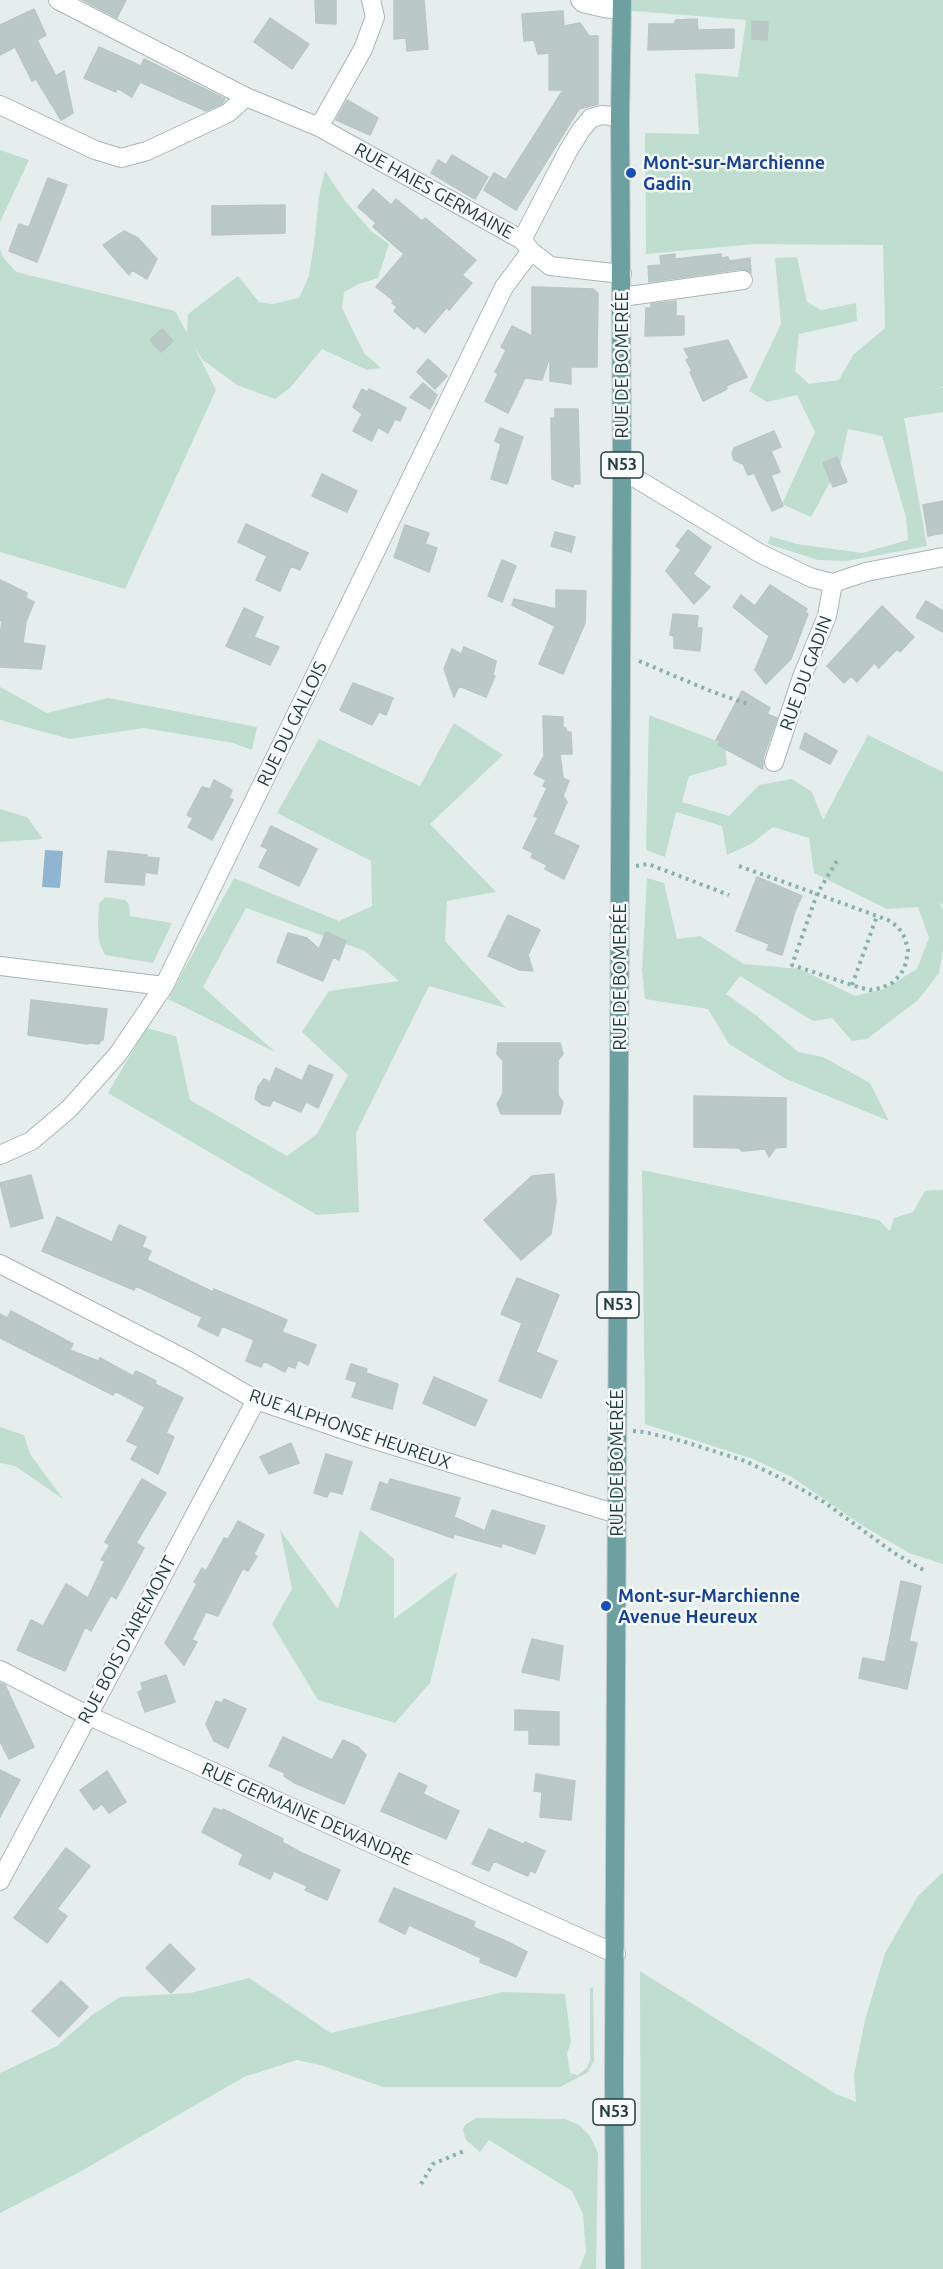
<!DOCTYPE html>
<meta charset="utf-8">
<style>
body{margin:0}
canvas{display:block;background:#e5eeec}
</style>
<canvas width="943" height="2269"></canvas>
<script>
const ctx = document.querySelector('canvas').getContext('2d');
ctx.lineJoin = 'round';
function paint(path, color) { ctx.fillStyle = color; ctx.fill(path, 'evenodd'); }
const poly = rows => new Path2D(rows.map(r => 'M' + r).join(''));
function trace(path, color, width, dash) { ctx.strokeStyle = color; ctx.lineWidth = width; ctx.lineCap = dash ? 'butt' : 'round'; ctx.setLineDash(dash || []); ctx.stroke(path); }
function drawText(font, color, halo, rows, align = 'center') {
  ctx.font = font + ' Ubuntu,sans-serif'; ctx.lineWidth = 5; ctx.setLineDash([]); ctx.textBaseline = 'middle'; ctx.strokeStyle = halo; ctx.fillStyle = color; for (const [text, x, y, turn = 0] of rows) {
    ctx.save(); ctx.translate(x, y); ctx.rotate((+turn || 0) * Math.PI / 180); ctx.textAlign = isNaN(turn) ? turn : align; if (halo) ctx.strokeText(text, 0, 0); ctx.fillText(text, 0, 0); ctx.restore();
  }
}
paint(poly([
 [622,0,943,0,943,387,938,388,943,388,943,412,904,418,927,546,847,561,818,560,768,544,770,536,797,544,862,553,908,540,906,517,882,436,848,429,841,462,811,517,782,504,815,432,797,395,767,402,749,391,781,324,775,258,797,257,807,302,821,310,856,303,857,321,799,334,795,371,809,384,839,380,853,355,885,328,883,245,755,244,646,254,645,133,699,134,695,73,738,77,746,20,622,10],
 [0,150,29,160,0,222],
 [325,171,346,202,371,231,389,244,378,278,359,284,344,292,342,308,364,353,381,368,367,370,322,349,290,388,275,399,237,385,203,360,194,346,216,390,125,589,0,552,0,249,3,257,16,272,175,311,187,333,188,314,238,276,259,302,272,304,299,298,309,276,314,244,319,196],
 [0,687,47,713,108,698,257,727,252,750,233,743,144,728,70,739,0,720],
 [649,715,725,744,727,765,689,776,682,802,729,816,759,785,792,779,812,792,823,820,868,735,943,772,943,906,939,901,943,910,943,950,939,973,918,1000,867,1039,852,1041,832,1018,813,1021,740,976,726,994,757,1016,798,1052,823,1057,870,1083,889,1121,786,1079,729,1044,708,1009,645,999,642,970,647,878,664,883,677,939,700,936,744,964,800,969,855,996,884,989,917,969,929,938,918,907,887,909,814,873,809,838,773,827,751,844,727,855,722,826,676,812,665,857,646,850],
 [454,723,503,755,430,824,496,892,447,901,445,941,506,1008,429,986,356,1133,359,1212,317,1215,108,1093,146,1028,176,1036,190,1100,287,1156,317,1134,348,1075,302,1032,329,991,399,981,365,951,246,908,203,987,275,1052,168,999,234,878,339,921,372,906,371,861,277,813,319,739,420,786],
 [0,809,27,817,43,839,0,842],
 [105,897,125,900,129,904,130,916,172,923,153,963,105,955,99,942,98,925,99,904],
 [642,1170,879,1220,890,1231,894,1218,913,1212,925,1191,943,1190,943,1564,909,1553,863,1526,792,1477,753,1459,645,1424],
 [0,1427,24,1435,30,1454,63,1499,15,1466,0,1463],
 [280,1530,338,1609,360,1530,394,1559,394,1619,457,1572,430,1683,395,1723,318,1700,272,1624,292,1589],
 [943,1872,943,2269,641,2269,640,1971,836,2094,856,2102,854,2075,865,2020,885,1953,918,1896],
 [249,1978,331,2033,503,1992,565,1994,571,2042,567,2053,570,2073,578,2075,587,2068,590,2060,590,1988,593,1987,594,2061,587,2073,560,2087,383,2087,320,2065,297,2060,244,2077,76,2174,0,2213,0,2073,57,2046,92,2015,120,1997,191,1993],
 [476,2118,565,2119,579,2125,590,2136,598,2153,596,2269,579,2269,586,2252,583,2214,572,2191,489,2140,480,2152,466,2140,463,2130,465,2125]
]), '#bfded0');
paint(poly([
 [45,850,63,851,60,888,42,887]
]), '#90b5d0');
const building = poly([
 [83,0,126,0,117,18,83,0],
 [315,0,336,0,336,24,316,23,315,0],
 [394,0,424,0,428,49,407,51,406,38,394,39,394,0],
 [34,9,46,35,37,40,56,76,64,71,73,113,61,120,36,79,32,81,15,47,0,55,0,25,34,9],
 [563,11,564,26,580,23,589,36,598,36,598,104,579,109,516,210,484,190,494,173,506,180,563,90,549,90,549,53,538,54,534,40,524,41,522,14,563,11],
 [270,18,309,44,292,69,254,42,270,18],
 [697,19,698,30,734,29,734,48,648,50,649,24,674,24,676,20,697,19],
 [752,21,768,22,767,40,752,39,752,21],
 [99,47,141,66,144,59,225,99,222,104,206,111,140,82,132,97,117,88,116,92,84,78,99,47],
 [347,100,378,118,370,135,336,120,347,100],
 [452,155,488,177,475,199,431,173,438,160,446,165,452,155],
 [48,178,67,185,37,262,9,251,19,224,29,227,48,178],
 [373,189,391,205,396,199,422,221,425,218,476,260,462,275,472,283,449,310,447,307,425,333,417,326,414,329,394,311,397,307,392,303,394,301,376,287,404,254,373,227,376,223,358,207,373,189],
 [285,205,285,233,212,235,212,206,285,205],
 [124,231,138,238,157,259,147,279,132,270,129,275,103,245,124,231],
 [675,254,675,259,721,254,721,258,728,257,729,261,750,258,751,273,741,269,649,282,648,266,661,265,660,256,675,254],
 [532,287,593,289,598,293,597,367,571,367,571,384,550,381,550,356,542,380,525,378,508,413,485,401,498,374,495,372,506,350,501,347,512,326,532,336,532,287],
 [676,301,676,316,684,316,684,335,645,336,646,308,651,308,651,304,676,301],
 [162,329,173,341,161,352,150,340,162,329],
 [728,340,747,377,726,386,727,389,703,401,690,372,692,371,686,360,689,358,684,349,728,340],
 [428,359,447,376,435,389,417,372,428,359],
 [423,383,437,395,430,409,410,397,423,383],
 [362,389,367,392,369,389,406,408,400,421,395,419,388,433,378,427,372,441,353,431,362,414,353,407,362,389],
 [555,409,578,409,580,484,574,484,573,487,552,479,551,418,555,418,555,409],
 [500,428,523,437,507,484,491,479,501,444,495,441,500,428],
 [774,431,781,447,771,451,780,472,771,475,783,506,772,511,754,473,748,475,743,464,734,460,732,454,734,448,774,431],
 [837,457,847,482,833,487,823,463,837,457],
 [322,474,357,491,347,512,312,496,322,474],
 [943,501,943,533,928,536,923,505,943,501],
 [246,524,308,553,300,570,291,566,280,591,256,580,267,556,238,542,246,524],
 [405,525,429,533,425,544,437,548,429,572,394,557,405,525],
 [688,530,711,547,693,574,710,587,694,604,666,571,681,550,676,546,688,530],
 [555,532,575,537,571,552,551,546,555,532],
 [502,560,516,566,502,602,488,596,502,560],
 [0,580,27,593,26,598,34,602,26,622,23,643,45,646,41,669,0,667,0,636,2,621,0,620,0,580],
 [770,585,807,609,805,612,808,614,791,659,766,684,755,670,769,636,733,607,741,595,755,606,770,585],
 [556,590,586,591,585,623,563,674,539,664,555,626,512,605,514,599,556,609,556,590],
 [926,601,943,611,943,632,916,617,926,601],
 [882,606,914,637,900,652,897,649,879,668,874,663,857,682,851,676,844,683,827,666,882,606],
 [244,608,263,617,254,637,279,647,270,665,226,646,244,608],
 [673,614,698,616,697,628,702,628,700,651,674,648,674,636,670,635,673,614],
 [464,647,496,661,493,675,495,676,486,697,459,686,454,697,444,669,452,649,461,654,464,647],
 [353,683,393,698,386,715,379,712,372,725,340,710,353,683],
 [742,691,770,708,767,714,777,718,763,758,763,769,718,745,720,741,716,740,742,691],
 [543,716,563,717,563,728,566,728,567,732,571,732,572,754,560,754,563,778,569,781,563,796,567,802,553,834,579,846,564,879,545,869,547,865,531,857,533,853,523,848,538,818,534,816,547,788,543,786,546,780,534,774,544,756,543,716],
 [805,733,837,751,830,764,800,748,805,733],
 [214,780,232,790,229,798,233,800,212,840,188,827,193,818,187,815,202,787,210,789,214,780],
 [271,826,317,849,299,886,259,867,268,849,261,846,271,826],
 [108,851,147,855,147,857,159,858,157,874,145,872,144,885,105,882,108,851],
 [757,877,802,896,795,911,782,955,767,950,769,944,736,931,757,877],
 [508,915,540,930,528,955,533,971,520,970,488,956,508,915],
 [326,932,346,941,339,960,333,957,323,981,277,962,288,933,307,938,319,949,326,932],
 [31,1000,107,1009,103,1040,101,1040,99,1044,88,1043,88,1044,28,1035,31,1000],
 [498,1043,560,1043,563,1054,558,1060,558,1095,563,1103,560,1114,501,1114,497,1104,503,1094,503,1061,497,1054,498,1043],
 [309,1065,333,1075,318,1108,306,1102,301,1112,273,1100,270,1106,263,1105,255,1099,258,1087,264,1079,270,1082,276,1068,302,1081,309,1065],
 [694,1096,786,1098,786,1147,775,1148,769,1157,765,1149,742,1151,739,1148,694,1147,694,1096],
 [554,1174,556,1202,551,1234,521,1260,484,1220,532,1176,554,1174],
 [31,1175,43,1218,11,1227,0,1183,31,1175],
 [57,1217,112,1242,119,1225,146,1237,142,1247,151,1251,147,1260,213,1292,214,1289,287,1320,282,1332,316,1345,308,1365,298,1360,295,1368,288,1366,285,1372,264,1361,261,1367,246,1361,254,1340,222,1326,218,1336,198,1326,202,1317,136,1286,134,1290,42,1251,57,1217],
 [517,1278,559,1295,536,1352,557,1361,541,1398,499,1381,522,1323,501,1314,517,1278],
 [11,1311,73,1344,70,1350,98,1361,100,1358,133,1376,136,1371,156,1381,155,1384,183,1398,166,1433,174,1437,158,1474,131,1459,138,1446,127,1441,145,1407,115,1391,113,1395,0,1338,0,1314,7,1318,11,1311],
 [351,1364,367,1369,366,1373,398,1384,392,1409,352,1397,357,1382,346,1379,351,1364],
 [434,1377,487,1400,475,1426,423,1403,434,1377],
 [291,1443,299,1463,269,1474,260,1457,291,1443],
 [326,1454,352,1462,342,1494,330,1491,327,1497,314,1493,326,1454],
 [142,1479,166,1493,136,1543,144,1548,116,1599,111,1595,91,1631,85,1627,65,1671,17,1650,31,1620,43,1626,66,1584,88,1598,105,1561,101,1560,110,1545,105,1542,142,1479],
 [390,1479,460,1498,454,1517,485,1531,492,1510,545,1526,535,1554,502,1543,501,1547,454,1534,453,1538,371,1509,380,1482,388,1485,390,1479],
 [238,1521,264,1535,254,1554,257,1556,248,1571,243,1568,218,1616,206,1612,192,1640,197,1642,184,1665,165,1643,197,1584,194,1582,202,1568,206,1571,224,1538,228,1539,238,1521],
 [901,1581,921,1586,909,1641,917,1643,907,1689,859,1678,863,1658,885,1662,901,1581],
 [532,1639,563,1646,559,1680,522,1672,532,1639],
 [166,1675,175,1702,145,1712,138,1692,143,1690,141,1683,166,1675],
 [0,1683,5,1685,34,1747,9,1759,0,1741,0,1683],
 [224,1699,246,1709,228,1748,214,1741,206,1724,216,1701,222,1703,224,1699],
 [515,1710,559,1712,559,1745,529,1744,529,1730,515,1730,515,1710],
 [283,1737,332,1760,343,1740,358,1747,366,1755,344,1804,295,1783,284,1776,285,1773,269,1766,283,1737],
 [0,1770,20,1780,0,1817,0,1770],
 [107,1771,126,1802,109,1813,102,1804,94,1810,80,1790,107,1771],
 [399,1773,427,1786,423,1794,459,1811,446,1839,381,1811,399,1773],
 [536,1774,575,1781,571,1820,540,1817,542,1792,534,1791,536,1774],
 [214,1808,222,1811,223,1809,283,1839,282,1842,300,1852,340,1870,327,1900,305,1890,307,1886,274,1871,270,1879,239,1864,243,1854,202,1832,214,1808],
 [489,1829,523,1844,525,1842,545,1851,535,1873,530,1870,528,1876,494,1861,489,1871,472,1864,489,1829],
 [66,1848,90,1866,57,1909,67,1916,47,1943,14,1918,66,1848],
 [394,1888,475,1922,473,1927,508,1942,527,1952,516,1977,480,1962,481,1958,409,1925,405,1934,379,1921,394,1888],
 [170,1944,195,1969,171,1993,146,1968,170,1944],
 [61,1981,88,2007,59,2037,32,2011,61,1981]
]);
paint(building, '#bbc9c6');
trace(building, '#b8c7c5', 1.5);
const minor = poly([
 [58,0,246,97,319,127,522,240,531,251,550,266,622,274],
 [580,0,583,3,604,8,622,10],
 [0,105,95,150,121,158,147,151,228,113,246,97],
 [319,127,363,49,375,17,371,0],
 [522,240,568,151,581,130,591,118,602,115,620,117],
 [622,297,743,280],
 [622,470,761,554,812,578,833,583,866,572,943,557],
 [774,762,802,677,827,616,833,583],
 [0,966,164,986],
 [0,1155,31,1141,69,1109,118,1054,164,986,504,287,531,251],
 [0,1264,185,1359,256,1400,365,1437,617,1514],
 [0,1670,87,1715,616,1954],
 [0,1881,256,1400]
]);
const major = poly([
 [615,2269,614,2073,622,470,620,117,622,0]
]);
trace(minor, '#a8b6b5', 20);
trace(major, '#c2c9c9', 20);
trace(poly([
 [639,661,713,692,751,705],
 [636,866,648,864,729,895],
 [739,866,817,894,888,920,898,927,905,938,908,950,906,963,901,974,892,983,881,988,870,990,858,987,792,965,817,894,838,859],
 [852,985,877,916],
 [633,1431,644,1432,682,1441,745,1461,785,1480,824,1502,894,1553,927,1572],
 [421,2184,433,2164,464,2151]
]), '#87b0ae', 4, [3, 4.5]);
trace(minor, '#fff', 18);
trace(major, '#6ca0a1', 18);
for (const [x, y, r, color] of [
 [631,173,6,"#1a4fb4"],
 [606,1606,6,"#1a4fb4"]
]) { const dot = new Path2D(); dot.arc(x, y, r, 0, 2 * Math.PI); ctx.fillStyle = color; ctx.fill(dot); trace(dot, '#f6faf9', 2); }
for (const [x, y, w] of [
 [622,465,42],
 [618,1305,42],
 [614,2112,42]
]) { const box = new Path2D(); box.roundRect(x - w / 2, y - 13, w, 26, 4.5); ctx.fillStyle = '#f6faf9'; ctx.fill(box); trace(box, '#253f3f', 1.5); }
drawText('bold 16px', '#253f3f', null, [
 ["N53",622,465],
 ["N53",618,1305],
 ["N53",614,2112]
]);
drawText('bold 18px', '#164399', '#f6faf9', [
 ["Mont-sur-Marchienne",643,163],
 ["Gadin",643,184],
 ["Mont-sur-Marchienne",618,1596],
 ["Avenue Heureux",618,1617]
], 'left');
drawText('18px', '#253f3f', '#f6faf9', [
 ["RUE HAIES GERMAINE",434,191,29],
 ["RUE DE BOMERÉE",622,365,-90],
 ["RUE DU GADIN",806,673,-70],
 ["RUE DU GALLOIS",292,724,-64],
 ["RUE DE BOMERÉE",620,977,-90],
 ["RUE ALPHONSE HEUREUX",350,1429,19],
 ["RUE DE BOMERÉE",617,1463,-90],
 ["RUE BOIS D'AIREMONT",127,1640,-62],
 ["RUE GERMAINE DEWANDRE",307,1814,24]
]);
</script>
